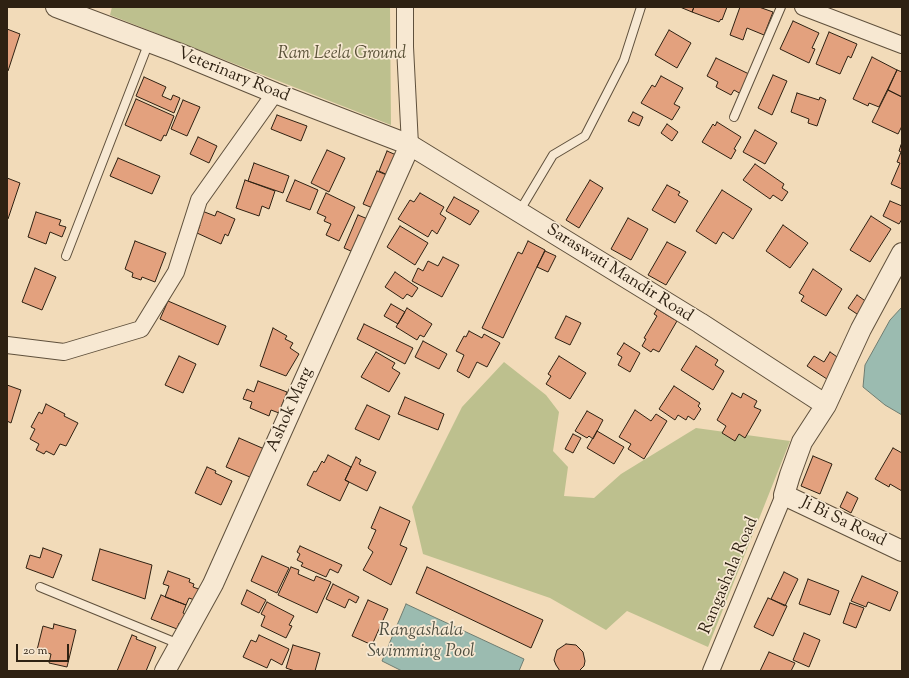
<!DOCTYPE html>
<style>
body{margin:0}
#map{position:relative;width:909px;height:678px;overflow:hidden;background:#f2dbb9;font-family:"Sorts Mill Goudy",serif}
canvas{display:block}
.frame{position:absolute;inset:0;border:8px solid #2e2112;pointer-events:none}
.scale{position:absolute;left:16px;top:644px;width:53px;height:18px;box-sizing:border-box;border:2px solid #2e2112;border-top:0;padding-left:5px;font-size:12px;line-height:14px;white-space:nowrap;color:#2e2112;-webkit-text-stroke:3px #f7e8d2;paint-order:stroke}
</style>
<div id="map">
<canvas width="909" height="678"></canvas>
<div class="frame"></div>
<div class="scale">20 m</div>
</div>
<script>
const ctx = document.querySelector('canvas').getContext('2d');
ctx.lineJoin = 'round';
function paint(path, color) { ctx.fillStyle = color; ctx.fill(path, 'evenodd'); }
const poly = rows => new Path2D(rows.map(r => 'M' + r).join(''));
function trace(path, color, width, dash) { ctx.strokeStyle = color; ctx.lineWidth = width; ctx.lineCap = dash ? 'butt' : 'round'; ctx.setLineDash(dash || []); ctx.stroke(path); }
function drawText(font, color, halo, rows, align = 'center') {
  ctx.font = font + ' "Sorts Mill Goudy",serif'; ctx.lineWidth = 3.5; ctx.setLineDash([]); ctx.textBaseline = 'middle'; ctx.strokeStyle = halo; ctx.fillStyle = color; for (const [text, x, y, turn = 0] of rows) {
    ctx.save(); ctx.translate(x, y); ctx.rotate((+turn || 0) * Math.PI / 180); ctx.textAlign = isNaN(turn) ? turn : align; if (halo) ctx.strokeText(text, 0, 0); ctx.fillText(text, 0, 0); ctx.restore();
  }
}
paint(poly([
 [112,7,390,7,391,125,110,15],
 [504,362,546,395,559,412,553,451,568,467,564,496,594,498,621,474,696,428,790,441,708,647,627,611,606,630,550,598,423,554,412,507,462,407]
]), '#bdc08e');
const water = poly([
 [902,307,902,415,885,405,863,387,865,365,890,320,902,307],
 [406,604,524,659,519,671,402,671,382,661,406,604]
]);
paint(water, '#9bbbb0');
trace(water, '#6f7d71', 1);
const building = poly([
 [680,7,694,7,692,12,680,7],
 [694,7,727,7,722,20,721,19,719,22,692,12,694,7],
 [740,7,759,7,773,12,764,35,747,28,743,40,730,35,740,7],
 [793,21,819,33,812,48,815,49,809,63,780,49,793,21],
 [7,29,20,34,8,71,7,70,7,29],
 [669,30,691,43,677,68,655,55,669,30],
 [829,32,857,44,851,58,848,56,840,74,816,64,829,32],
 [872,57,897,70,879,107,869,103,868,106,853,99,872,57],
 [716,58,751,75,741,94,734,90,731,95,716,87,718,82,707,76,716,58],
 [897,70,902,72,902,97,888,90,897,70],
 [773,75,787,81,772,115,758,108,773,75],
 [661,76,683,88,674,104,680,107,672,120,641,103,652,85,655,87,661,76],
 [144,77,166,87,162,96,171,100,173,95,180,98,174,113,136,96,144,77],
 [888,90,902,97,902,126,898,134,872,122,888,90],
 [797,93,819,100,820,97,826,100,817,126,808,123,809,119,791,112,797,93],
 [136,99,174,116,166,136,164,135,161,141,125,125,136,99],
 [183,100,200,107,187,136,171,129,183,100],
 [633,112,643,117,639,126,628,121,633,112],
 [277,115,307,126,301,141,271,129,277,115],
 [717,122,741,137,734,149,736,150,731,159,702,142,713,124,715,126,717,122],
 [667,124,678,132,672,141,661,133,667,124],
 [755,130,777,143,765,164,743,152,755,130],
 [198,137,217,146,209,163,190,154,198,137],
 [901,145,902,145,902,189,891,184,900,163,897,162,901,152,899,151,901,145],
 [327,150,345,158,329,192,311,183,327,150],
 [387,151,403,158,394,178,379,171,387,151],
 [118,158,160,176,152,194,110,176,118,158],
 [254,163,289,176,283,193,248,181,254,163],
 [755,164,784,184,782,188,788,192,782,201,773,195,770,199,743,180,755,164],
 [377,171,394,178,380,211,363,204,377,171],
 [7,178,20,183,8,219,7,219,7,178],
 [245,180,275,191,269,209,262,206,259,216,236,208,245,180],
 [295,180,318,190,310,210,286,201,295,180],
 [590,180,603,188,579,228,566,220,590,180],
 [667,185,680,192,678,195,688,201,675,223,652,210,667,185],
 [722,190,752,209,733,239,723,232,716,244,696,231,722,190],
 [326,193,355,207,339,241,326,235,331,224,324,221,326,217,317,213,326,193],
 [420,193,444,207,440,214,446,218,437,234,432,230,428,237,398,219,410,200,414,202,420,193],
 [454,197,479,211,470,225,446,211,454,197],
 [890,201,902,206,902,219,899,224,883,216,890,201],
 [202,211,215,216,217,211,235,219,228,236,225,234,221,244,197,233,200,225,196,224,202,211],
 [36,212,61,220,59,225,66,227,62,237,50,232,46,244,28,237,36,212],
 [358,215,375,222,360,255,344,248,358,215],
 [871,216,891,229,870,262,850,250,871,216],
 [628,218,648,229,631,260,611,249,628,218],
 [783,225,808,243,790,268,766,251,783,225],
 [400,226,428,243,415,265,387,247,400,226],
 [135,241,166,253,155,282,142,277,141,280,132,277,133,273,125,269,135,241],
 [528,241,545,250,503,338,482,328,518,252,522,254,528,241],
 [667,242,686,252,666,285,648,275,667,242],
 [545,251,556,256,548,272,537,267,545,251],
 [443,257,459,265,442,297,412,281,418,268,423,271,428,261,438,266,443,257],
 [35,268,56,277,42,310,22,302,35,268],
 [813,269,842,289,826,316,801,301,804,296,799,293,813,269],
 [395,272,418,288,412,297,407,294,403,299,385,287,395,272],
 [857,295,871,305,863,318,848,308,857,295],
 [168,301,226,326,218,345,160,319,168,301],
 [391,304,405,312,398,324,384,316,391,304],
 [407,308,432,324,424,337,420,335,417,340,396,327,407,308],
 [657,309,677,321,659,352,653,349,651,352,642,346,646,339,644,338,657,316,654,314,657,309],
 [566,316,581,323,570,345,555,338,566,316],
 [364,324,413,348,405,364,357,339,364,324],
 [273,328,287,336,285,339,293,343,290,348,299,354,286,376,260,366,273,328],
 [469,331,482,338,484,334,500,343,487,367,477,362,469,378,457,371,464,355,456,351,464,336,466,337,469,331],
 [423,341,447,354,439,369,415,357,423,341],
 [624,343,640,353,630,372,618,365,622,357,617,354,624,343],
 [696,346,718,360,715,365,724,371,713,390,681,370,696,346],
 [376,352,395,363,392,368,400,373,389,392,361,377,376,352],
 [830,352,843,361,830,381,807,366,814,356,824,362,830,352],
 [179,356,196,364,183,393,165,385,179,356],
 [559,356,586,373,570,399,546,384,551,376,548,374,559,356],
 [258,381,287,392,279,413,271,410,269,416,250,408,252,402,243,399,247,389,254,392,258,381],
 [7,385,21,390,11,423,7,421,7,385],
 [674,386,700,403,698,406,701,409,694,420,688,416,686,420,678,415,675,420,659,409,674,386],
 [732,393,741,398,743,393,757,401,754,407,761,410,745,438,739,434,735,441,722,433,726,426,717,420,732,393],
 [405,397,444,414,438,430,398,414,405,397],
 [46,404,65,414,64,416,78,423,66,446,60,444,54,455,46,451,44,454,36,450,39,444,30,439,35,429,31,427,39,412,42,414,46,404],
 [367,405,390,416,379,440,355,429,367,405],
 [635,410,651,421,656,414,667,421,644,459,628,449,631,444,619,437,635,410],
 [587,411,603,420,593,439,589,436,587,438,575,431,587,411],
 [597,431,624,447,614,464,587,448,597,431],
 [573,434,581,438,573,453,565,449,573,434],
 [239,438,269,451,257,480,226,467,239,438],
 [893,448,902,453,902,491,890,484,889,487,875,479,893,448],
 [328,455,351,467,345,480,349,482,340,501,307,485,314,471,316,472,322,461,324,463,328,455],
 [813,456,832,464,820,494,801,486,813,456],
 [356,457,361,460,359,464,376,472,367,491,345,480,356,457],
 [207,467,216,471,215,473,232,481,221,505,195,493,207,467],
 [847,492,858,498,851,513,840,507,847,492],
 [380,507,410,521,400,545,407,548,391,585,363,570,373,552,368,548,376,530,371,528,380,507],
 [300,546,342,565,338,573,330,569,326,577,301,566,303,563,297,560,300,554,297,552,300,546],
 [43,548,62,555,53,578,26,568,30,555,40,558,43,548],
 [100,549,152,565,145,599,92,580,100,549],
 [262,556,289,568,277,593,251,581,262,556],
 [291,567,299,570,298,574,314,581,316,576,331,582,317,613,278,595,291,567],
 [427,567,543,620,531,648,416,593,427,567],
 [168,571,190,579,189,582,194,584,193,587,201,590,197,601,189,598,186,605,165,597,169,586,163,584,168,571],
 [784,572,798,579,785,606,771,599,784,572],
 [862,576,898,592,890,611,868,602,866,607,851,601,862,576],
 [808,579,839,591,830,615,799,604,808,579],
 [333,584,359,597,356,603,349,599,345,608,326,599,333,584],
 [247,590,266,600,259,613,241,604,247,590],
 [161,595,186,605,183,613,189,616,186,626,179,623,177,629,151,619,161,595],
 [768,598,787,606,773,636,754,627,768,598],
 [368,600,388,609,372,645,352,636,368,600],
 [267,602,294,616,289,625,292,626,286,638,261,626,265,616,261,614,267,602],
 [850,603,864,608,856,628,843,623,850,603],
 [54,624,76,630,67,667,49,663,51,654,37,650,43,626,53,629,54,624],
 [804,633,820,640,809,667,793,660,804,633],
 [132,635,137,637,136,639,156,647,146,671,117,671,132,635],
 [259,635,289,649,282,665,271,659,267,668,243,657,251,640,256,642,259,635],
 [566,644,576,645,583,652,585,661,584,666,579,671,560,671,556,665,554,660,557,650,566,644],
 [293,645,320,653,315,671,295,671,286,668,293,645],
 [769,652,795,663,791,671,760,671,769,652]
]);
paint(building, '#e3a17e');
trace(building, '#2e2112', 1);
const service = poly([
 [734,117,781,7],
 [519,212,553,155,585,136,624,60,641,7],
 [66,256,149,42],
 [40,587,179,644]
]);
const minor = poly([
 [405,7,405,47,410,145],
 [803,7,902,45],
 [7,345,64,352,141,329,176,272,199,200,275,93],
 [711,671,784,495]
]);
const tertiary = poly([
 [56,7,178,53,275,93,410,145,700,323,826,405],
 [902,253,861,329,826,405,802,442,790,475,784,495,902,551],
 [165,671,213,584,410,145]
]);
trace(service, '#5f503c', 10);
trace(minor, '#5f503c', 18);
trace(tertiary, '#5f503c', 22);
trace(service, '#f7e8d2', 8);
trace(minor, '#f7e8d2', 16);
trace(tertiary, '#f7e8d2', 20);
drawText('italic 17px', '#595137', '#f7e8d2', [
 ["Ram Leela Ground",342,55]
]);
drawText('17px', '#2e2112', '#f7e8d2', [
 ["Veterinary Road",233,76,22],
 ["Saraswati Mandir Road",619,274,32],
 ["Ashok Marg",291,410,-66],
 ["Ji Bi Sa Road",843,523,26],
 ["Rangashala Road",730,576,-67]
]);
drawText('italic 18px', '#4f4f41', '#f7e8d2', [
 ["Rangashala",421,632],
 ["Swimming Pool",421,653]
]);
</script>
